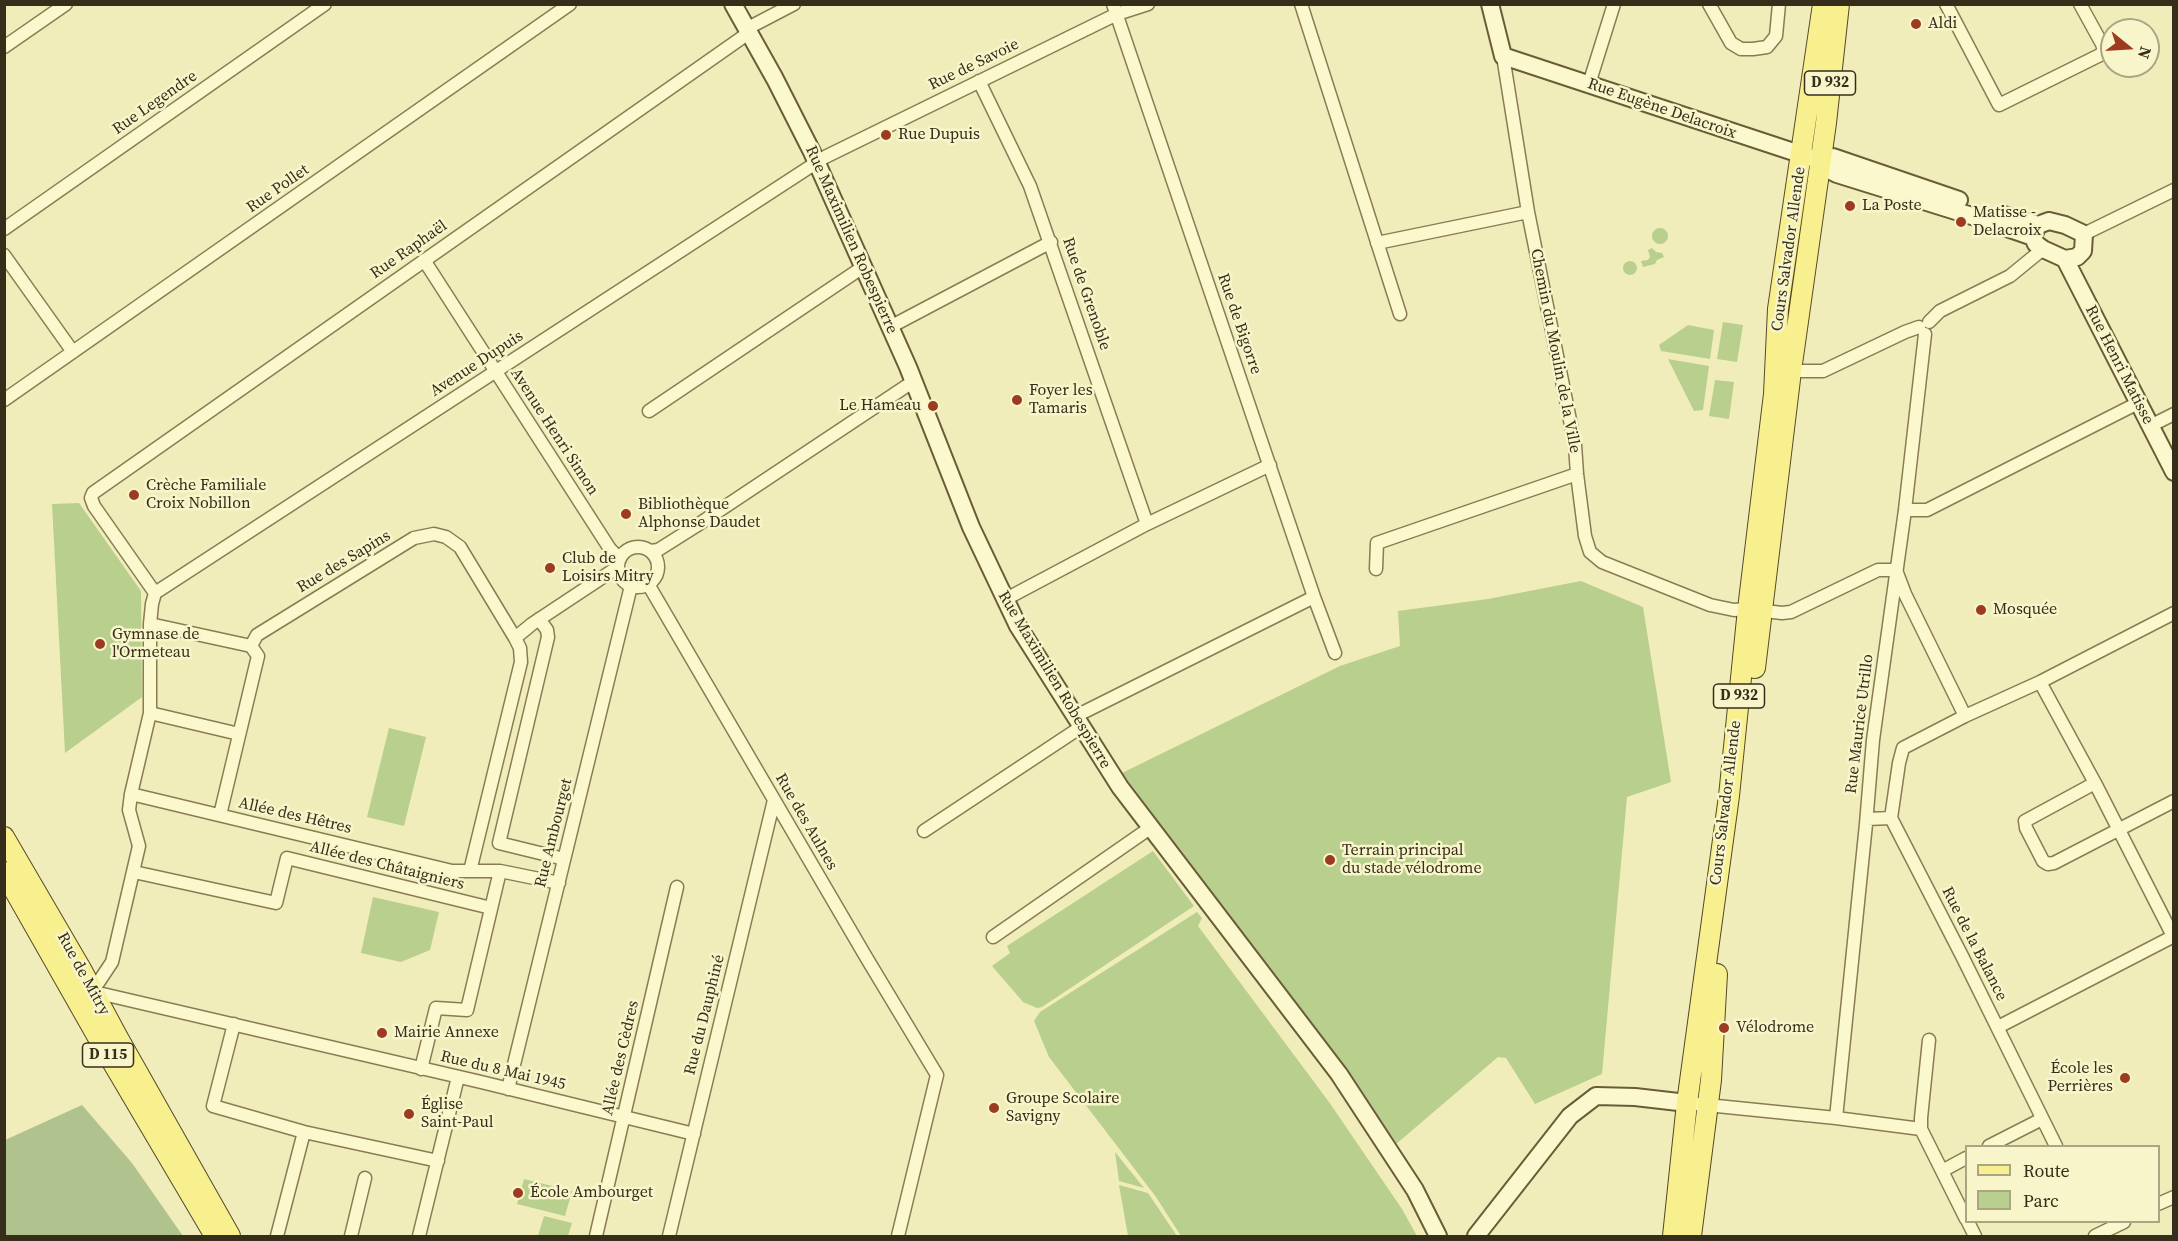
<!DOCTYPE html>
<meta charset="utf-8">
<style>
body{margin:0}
#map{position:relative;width:2178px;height:1241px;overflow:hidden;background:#f1edba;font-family:"Source Serif 4",serif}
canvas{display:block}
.frame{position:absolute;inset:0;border:6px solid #362e1a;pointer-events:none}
.legend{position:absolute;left:1965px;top:1145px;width:195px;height:78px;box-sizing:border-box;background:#f8f5ca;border:2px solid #aaa584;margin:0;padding:8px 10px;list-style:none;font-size:18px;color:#362e1a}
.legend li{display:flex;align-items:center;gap:12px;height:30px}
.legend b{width:30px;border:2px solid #aaa584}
.north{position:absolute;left:2100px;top:18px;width:60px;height:60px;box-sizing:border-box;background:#f8f5ca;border:2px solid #aaa584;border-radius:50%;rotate:108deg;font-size:16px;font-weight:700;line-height:24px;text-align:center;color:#362e1a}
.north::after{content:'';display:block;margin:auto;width:21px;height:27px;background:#9c3b1f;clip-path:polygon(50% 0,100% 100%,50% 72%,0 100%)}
</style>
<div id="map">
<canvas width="2178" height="1241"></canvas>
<div class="frame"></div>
<ul class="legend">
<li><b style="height:8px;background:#f8f08e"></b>Route</li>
<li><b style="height:16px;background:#b8cf8e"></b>Parc</li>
</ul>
<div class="north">N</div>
</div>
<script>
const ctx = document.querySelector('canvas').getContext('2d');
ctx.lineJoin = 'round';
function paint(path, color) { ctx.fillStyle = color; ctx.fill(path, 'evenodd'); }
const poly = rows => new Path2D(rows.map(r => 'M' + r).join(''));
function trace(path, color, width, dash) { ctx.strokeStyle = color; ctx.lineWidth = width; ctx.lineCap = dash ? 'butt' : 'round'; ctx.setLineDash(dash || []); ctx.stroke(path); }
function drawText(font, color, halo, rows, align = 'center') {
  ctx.font = font + ' "Source Serif 4",serif'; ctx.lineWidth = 5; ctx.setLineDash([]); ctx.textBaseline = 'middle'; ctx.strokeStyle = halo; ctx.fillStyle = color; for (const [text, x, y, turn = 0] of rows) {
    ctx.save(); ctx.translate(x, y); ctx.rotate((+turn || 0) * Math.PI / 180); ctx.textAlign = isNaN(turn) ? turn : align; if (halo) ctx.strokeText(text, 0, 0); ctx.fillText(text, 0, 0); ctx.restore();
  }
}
paint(poly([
 '1652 236a8 8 0 1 1 16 0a8 8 0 1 1-16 0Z',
 [1652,248,1656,252,1662,253,1664,257,1657,260,1655,264,1643,267,1641,261,1648,260,1650,257,1648,250],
 '1623 268a7 7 0 1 1 14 0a7 7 0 1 1-14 0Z',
 [1723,322,1743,325,1737,362,1717,359],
 [1688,325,1714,330,1710,359,1661,351,1659,345],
 [1668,359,1709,366,1703,410,1694,411],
 [1715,380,1734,382,1729,419,1709,416],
 [79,503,141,591,142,697,65,753,52,504],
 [1581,581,1643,607,1671,782,1627,797,1602,1074,1535,1104,1506,1058,1498,1057,1395,1145,1349,1077,1122,773,1340,666,1400,646,1398,611,1488,599],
 [389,728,426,737,404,826,367,817],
 [1153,851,1194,906,1042,1007,1037,1008,1023,1002,992,966,1010,953,1007,946],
 [373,897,439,912,430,950,401,962,361,953],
 [1197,912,1202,918,1198,926,1329,1102,1402,1209,1417,1236,1181,1236,1156,1197,1049,1057,1034,1021,1040,1012],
 [1115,1152,1144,1188,1119,1181],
 [524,1179,572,1191,565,1216,517,1204],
 [1119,1185,1148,1193,1177,1236,1128,1236],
 [544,1216,572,1223,568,1236,538,1236]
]), '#b8cf8e');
paint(poly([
 [82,1105,132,1163,183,1236,5,1236,5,1140]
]), '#b0c38e');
const street = poly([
 [1113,4,1314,597,1335,653],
 [1301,4,1400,314],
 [1709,4,1731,43,1741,49,1753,49,1767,47,1776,36,1779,4],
 [1946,4,1999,105,2100,55,2104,50,2102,44,2080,4],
 [748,28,794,4],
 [4,47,66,4],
 [1503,56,1528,212,1575,445,1577,474,1585,536,1590,552,1602,562,1710,605,1734,610,1748,609,1782,613,1791,612,1878,570,1896,570],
 [979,81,1030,186,1147,524],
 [1589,84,1614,4],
 [4,229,325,4],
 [2084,234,2174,190],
 [1377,243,1528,212],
 [4,255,73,352],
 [424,260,610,549,620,559],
 [1929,322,1940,311,2010,276,2043,249],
 [890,327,1051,242],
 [1791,371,1823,371,1905,332,1919,327],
 [4,400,570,4],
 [649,411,863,267],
 [2150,426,2174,414],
 [1905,510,1927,510,2138,403],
 '618 567a20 20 0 1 1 40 0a20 20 0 1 1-40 0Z',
 [650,551,658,550,696,526,914,381],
 [1376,569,1377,543,1577,474],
 [1897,573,1905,594,1965,716],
 [648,584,866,957,937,1075,898,1236],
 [155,593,825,157,1117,14,1148,4],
 [155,593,94,506,91,498,93,493,750,32],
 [1004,600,1147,524,1270,465],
 [539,619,547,630,548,637,499,843,564,859],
 [150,624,251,646],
 [515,638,532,624,618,567],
 [2040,682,2095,783,2174,938],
 [150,713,239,734],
 [1074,717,1314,597],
 [2095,783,2025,821,2026,828,2043,861,2048,864,2054,863,2174,801],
 [131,794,452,871,470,871,521,662,520,648,515,638,460,547,446,537,434,534,414,538,257,635,251,646],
 [220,815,258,656,251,646],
 [1891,818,1899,763,1903,748,1965,716,2040,682,2174,613],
 [1867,819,1891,818,1962,956,2056,1146],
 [924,831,1081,727],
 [470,871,500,871,559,883],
 [134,872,276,903,287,858,491,908],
 [993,937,1150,828],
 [94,992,481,1082,694,1134],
 [90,995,112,962,139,846,129,810,131,794,150,713,150,624,152,604,155,593],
 [234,1024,213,1106,304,1132,438,1161],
 [1998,1027,2174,936],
 [1929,1040,1921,1118,1921,1129,1966,1219],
 [421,1069,436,1008,467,1010,500,871],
 [508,1089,631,586],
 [1687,1103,1836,1118,1921,1129],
 [1836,1118,1866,824,1873,740,1905,510,1925,334],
 [1989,1146,2042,1119],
 [1942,1171,1966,1158],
 [2158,1204,2174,1197],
 [1968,1222,1975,1236],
 [277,1236,304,1132],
 [351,1236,365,1178],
 [419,1236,458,1077],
 [596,1236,677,887],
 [669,1236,774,800],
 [2095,1236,2124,1222]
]);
const secondary = poly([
 [733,4,775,79,812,152,908,367,971,527,1018,626,1120,787,1339,1074,1415,1190,1438,1236],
 [1490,4,1503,56,1821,161,1831,171,1837,174,1975,217,2033,237],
 [1821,161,1833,157,1959,200],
 [2004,215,2038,225],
 [2049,221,2065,225,2084,234,2083,251,2077,257,2065,259,2043,249,2036,244,2033,237,2038,225,2049,221],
 [2065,259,2174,472],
 [1476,1236,1570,1116,1596,1096,1635,1097,1687,1103]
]);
const primary = poly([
 [1755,668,1791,371,1826,123,1839,4],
 [4,837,81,969,118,1038,230,1236],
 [4,872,100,1041,215,1236],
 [1673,1236,1687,1103,1729,796,1748,609,1774,394,1778,309,1823,4],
 [1691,1236,1711,1080,1717,974]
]);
trace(street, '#897c53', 15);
trace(secondary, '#6a5c37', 20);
trace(primary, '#554829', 22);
trace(street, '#fbf8ce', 12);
trace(secondary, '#fbf8ce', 16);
trace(primary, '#f8f08e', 20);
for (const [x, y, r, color] of [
 [1916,24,6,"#9c3b1f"],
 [886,135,6,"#9c3b1f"],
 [1850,206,6,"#9c3b1f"],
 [1961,222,6,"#9c3b1f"],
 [1017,400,6,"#9c3b1f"],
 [933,406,6,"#9c3b1f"],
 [134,495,6,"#9c3b1f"],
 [626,514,6,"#9c3b1f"],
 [550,568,6,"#9c3b1f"],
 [1981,610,6,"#9c3b1f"],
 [100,644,6,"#9c3b1f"],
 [1330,860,6,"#9c3b1f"],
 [1724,1028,6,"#9c3b1f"],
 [382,1033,6,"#9c3b1f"],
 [2125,1078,6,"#9c3b1f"],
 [994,1108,6,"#9c3b1f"],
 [409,1114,6,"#9c3b1f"],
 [518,1193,6,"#9c3b1f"]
]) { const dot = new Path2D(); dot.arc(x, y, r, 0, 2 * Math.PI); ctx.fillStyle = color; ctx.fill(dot); trace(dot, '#f8f5ca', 2); }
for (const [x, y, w] of [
 [1830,83,51],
 [1739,696,51],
 [108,1055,51]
]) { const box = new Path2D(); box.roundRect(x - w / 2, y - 12, w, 24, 4.5); ctx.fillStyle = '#f8f5ca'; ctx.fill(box); trace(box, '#362e1a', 1.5); }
drawText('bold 15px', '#362e1a', null, [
 ["D 932",1830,83],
 ["D 932",1739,696],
 ["D 115",108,1055]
]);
drawText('16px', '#362e1a', '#f8f5ca', [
 ["Aldi",1928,24],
 ["Rue Dupuis",898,135],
 ["La Poste",1862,206],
 ["Matisse -",1973,213],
 ["Delacroix",1973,231],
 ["Foyer les",1029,391],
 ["Tamaris",1029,409],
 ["Le Hameau",921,406,"right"],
 ["Crèche Familiale",146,486],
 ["Croix Nobillon",146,504],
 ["Bibliothèque",638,505],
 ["Alphonse Daudet",638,523],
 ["Club de",562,559],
 ["Loisirs Mitry",562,577],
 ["Mosquée",1993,610],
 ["Gymnase de",112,635],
 ["l'Ormeteau",112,653],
 ["Terrain principal",1342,851],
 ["du stade vélodrome",1342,869],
 ["Vélodrome",1736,1028],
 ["Mairie Annexe",394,1033],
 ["École les",2113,1069,"right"],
 ["Perrières",2113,1087,"right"],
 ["Groupe Scolaire",1006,1099],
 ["Savigny",1006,1117],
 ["Église",421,1105],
 ["Saint-Paul",421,1123],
 ["École Ambourget",530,1193]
], 'left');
drawText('16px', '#362e1a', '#f8f5ca', [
 ["Rue de Savoie",974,65,-26],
 ["Rue Legendre",155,103,-35],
 ["Rue Eugène Delacroix",1662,109,19],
 ["Rue Pollet",278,189,-35],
 ["Rue Maximilien Robespierre",851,240,66],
 ["Cours Salvador Allende",1789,249,-82],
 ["Rue Raphaël",409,250,-35],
 ["Rue de Grenoble",1086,294,71],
 ["Rue de Bigorre",1239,324,71],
 ["Chemin du Moulin de la Ville",1555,351,79],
 ["Avenue Dupuis",477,364,-33],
 ["Rue Henri Matisse",2119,365,63],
 ["Avenue Henri Simon",554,432,57],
 ["Rue des Sapins",344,562,-31],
 ["Rue Maximilien Robespierre",1054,680,59],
 ["Rue Maurice Utrillo",1860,724,-83],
 ["Cours Salvador Allende",1726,803,-83],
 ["Allée des Hêtres",295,816,13],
 ["Rue des Aulnes",806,822,60],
 ["Rue Ambourget",554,833,-76],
 ["Allée des Châtaigniers",387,866,14],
 ["Rue de la Balance",1974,944,63],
 ["Rue de Mitry",83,974,61],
 ["Rue du Dauphiné",705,1015,-76],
 ["Allée des Cèdres",621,1058,-77],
 ["Rue du 8 Mai 1945",503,1071,13]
]);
</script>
